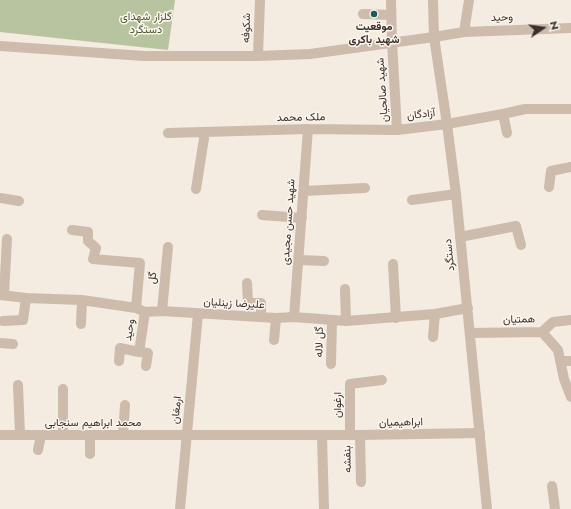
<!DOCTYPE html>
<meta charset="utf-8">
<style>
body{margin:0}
#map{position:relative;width:571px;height:509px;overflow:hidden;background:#f4ebe1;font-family:Jost,sans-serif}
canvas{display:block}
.north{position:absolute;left:523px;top:8px;width:40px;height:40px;-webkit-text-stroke:3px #fbf5ee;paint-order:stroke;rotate:77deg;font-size:11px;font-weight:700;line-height:16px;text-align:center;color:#3b302b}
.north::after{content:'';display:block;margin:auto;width:14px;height:18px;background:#3b302b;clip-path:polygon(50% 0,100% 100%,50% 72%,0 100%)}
</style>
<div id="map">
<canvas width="571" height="509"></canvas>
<div class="north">N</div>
</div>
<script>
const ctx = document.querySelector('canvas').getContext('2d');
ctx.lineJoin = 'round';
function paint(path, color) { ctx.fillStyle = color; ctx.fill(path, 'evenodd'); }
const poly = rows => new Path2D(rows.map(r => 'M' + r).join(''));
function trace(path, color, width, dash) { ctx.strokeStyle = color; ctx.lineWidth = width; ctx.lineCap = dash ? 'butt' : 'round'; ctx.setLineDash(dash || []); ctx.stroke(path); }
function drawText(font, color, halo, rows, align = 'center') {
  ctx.font = font + ' Jost,Vazirmatn,sans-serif'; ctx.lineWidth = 3; ctx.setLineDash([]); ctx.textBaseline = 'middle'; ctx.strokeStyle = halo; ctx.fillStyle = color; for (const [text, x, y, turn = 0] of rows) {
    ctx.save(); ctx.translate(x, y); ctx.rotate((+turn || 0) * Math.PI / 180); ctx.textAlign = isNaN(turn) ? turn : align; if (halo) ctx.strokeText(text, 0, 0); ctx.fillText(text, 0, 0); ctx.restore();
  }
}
paint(poly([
 [0,0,175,0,168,50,0,32]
]), '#b8c4a0');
trace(poly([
 [433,0,434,37,464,32,571,28],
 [363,14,391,15],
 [464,32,469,0],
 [392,42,397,130],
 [258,56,260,0],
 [503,114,507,133],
 [168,133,308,129,397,130,447,124,503,114,525,109,571,109],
 [549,187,551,171,571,167],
 [196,189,205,132],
 [304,191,365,188],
 [0,198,19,201],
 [412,200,456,194],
 [262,215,302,218],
 [72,230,88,232,88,241,96,248,93,259,140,263,136,308],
 [460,237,516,226,521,245],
 [299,260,324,261],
 [393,264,396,318],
 [247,283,248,303,261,303,261,317],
 [345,289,346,321],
 [0,295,26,298,82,300,136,308,145,312,162,311,276,318,294,317,346,321,435,314,468,308],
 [4,295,7,239],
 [162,311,168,247],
 [294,317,308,129],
 [3,321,23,320,26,298],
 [81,324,82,300],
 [542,332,553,322,571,320],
 [470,333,542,332,558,350,564,379,571,397],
 [433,337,435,314],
 [274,340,276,318],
 [0,343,13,344],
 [139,352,145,312],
 [119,361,120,348,139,352,148,353,146,366],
 [560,361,571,361],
 [331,364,332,320],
 [18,385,20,435],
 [0,435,360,435,480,433],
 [63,435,63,389],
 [90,435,90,454],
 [123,435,125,405],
 [350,435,350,384,382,380],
 [360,435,361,482],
 [322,436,324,509],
 [38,450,41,435],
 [552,486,555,509],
 [180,509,198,314]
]), '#cdbbac', 10);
trace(poly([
 [391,0,392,42],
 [0,46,144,56,258,56,310,54,434,37,447,124,456,194,487,509]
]), '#cdbbac', 10);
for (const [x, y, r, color] of [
 [374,14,4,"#1f5a5e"]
]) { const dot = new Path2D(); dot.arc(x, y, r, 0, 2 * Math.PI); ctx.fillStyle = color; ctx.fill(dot); trace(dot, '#fbf5ee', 1.5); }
drawText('11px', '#4a5a2e', '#fbf5ee', [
 ["گلزار شهدای",146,17],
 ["دستگرد",146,30]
]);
drawText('11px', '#3b302b', '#fbf5ee', [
 ["وحید",502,18,-2],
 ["شکوفه",247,28,-88],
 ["شهید صالحیان",383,90,-94],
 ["آزادگان",421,115,-7],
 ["ملک محمد",301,118,-1],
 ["شهید حسن مجیدی",289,222,-86],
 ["دستگرد",450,255,-96],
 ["گل",153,278,-84],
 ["علیرضا زینلیان",234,304,3],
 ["همتیان",519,320,-1],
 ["وحید",130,330,-81],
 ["گل لاله",320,342,-89],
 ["ارغوان",338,405,-90],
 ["ارمغان",177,410,-84],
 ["محمد ابراهیم سنجابی",93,423],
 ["ابراهیمیان",401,423,-1],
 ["بنفشه",348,459,-91]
]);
drawText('bold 11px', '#3b302b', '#fbf5ee', [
 ["موقعیت",374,27],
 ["شهید باکری",374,40]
]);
</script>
